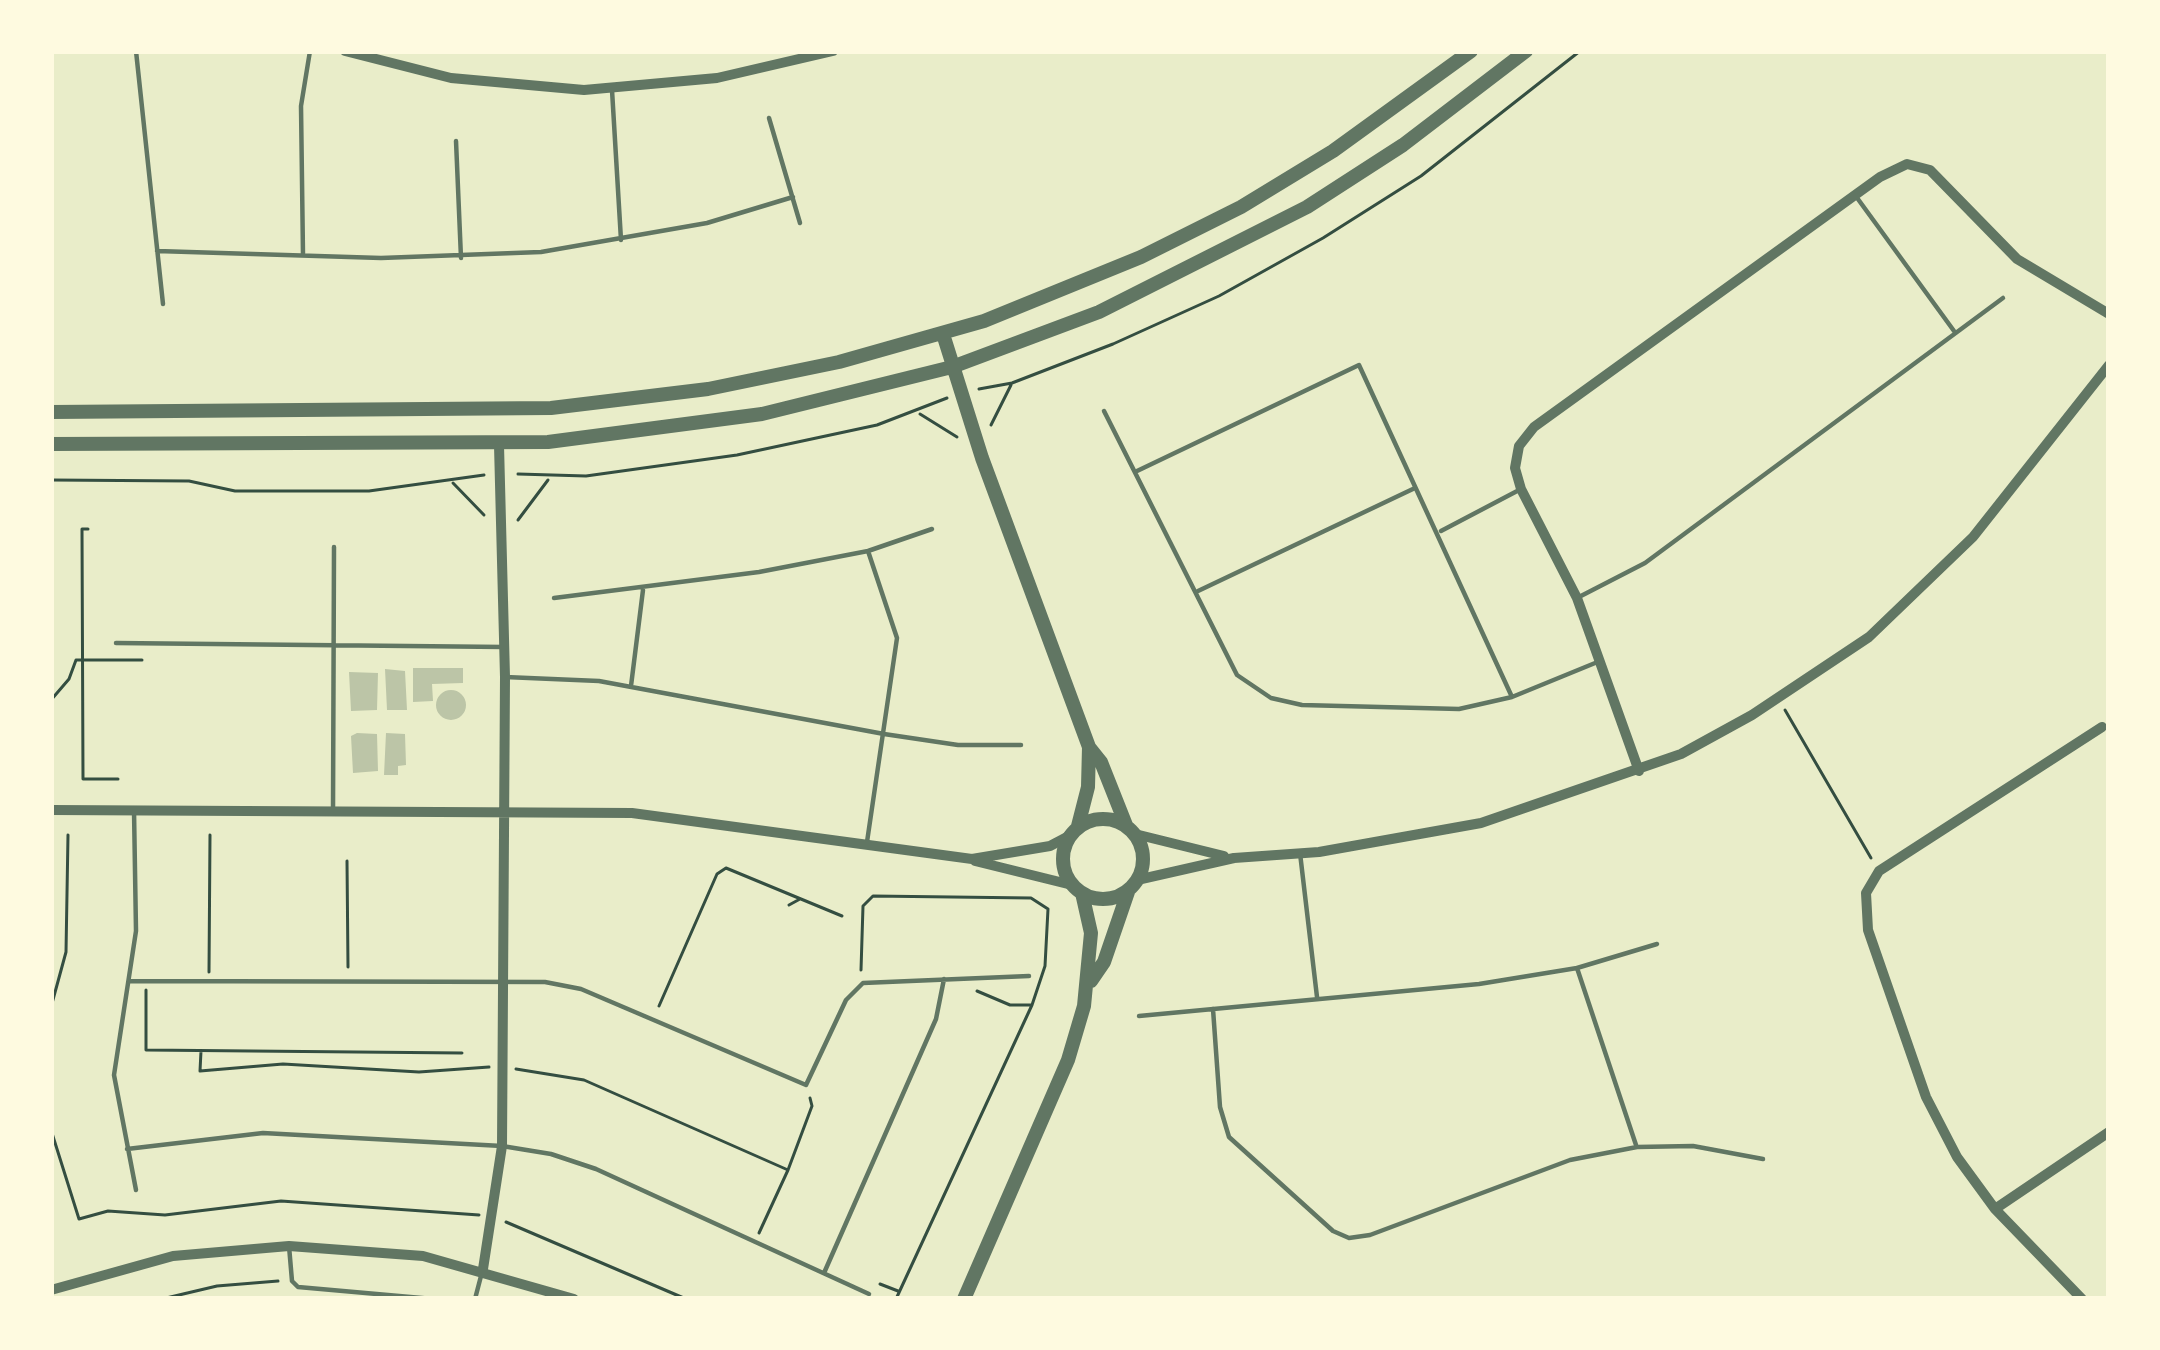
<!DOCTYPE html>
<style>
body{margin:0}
#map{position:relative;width:2160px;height:1350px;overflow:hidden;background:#e9edc9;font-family:"IBM Plex Serif",serif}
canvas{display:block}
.frame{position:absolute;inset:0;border:54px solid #fefae0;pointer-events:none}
</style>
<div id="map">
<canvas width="2160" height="1350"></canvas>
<div class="frame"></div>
</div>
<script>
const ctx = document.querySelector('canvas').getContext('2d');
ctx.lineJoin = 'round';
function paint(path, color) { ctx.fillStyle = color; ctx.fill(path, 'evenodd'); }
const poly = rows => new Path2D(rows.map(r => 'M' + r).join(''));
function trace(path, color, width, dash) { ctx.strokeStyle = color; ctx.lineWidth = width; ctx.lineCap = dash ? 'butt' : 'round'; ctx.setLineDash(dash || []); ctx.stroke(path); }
paint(poly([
 [413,668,463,668,463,683,432,684,433,701,413,702],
 [385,669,405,671,407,710,387,710],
 [349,672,378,673,377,710,351,711],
 '436 705a15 15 0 1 1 30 0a15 15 0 1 1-30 0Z',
 [357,733,377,734,378,771,353,773,351,736],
 [386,733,405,734,406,765,398,766,398,775,384,775]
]), '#bcc5a7');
trace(poly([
 [979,389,1012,383,1113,344,1219,296,1323,238,1421,176,1580,51],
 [920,414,957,437],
 [991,425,1011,385],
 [518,474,586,476,737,455,877,425,947,398],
 [51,480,189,481,235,491,369,491,484,475],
 [453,483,484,515],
 [518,520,548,480],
 [88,529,82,529,83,779,118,779],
 [51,700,69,679,76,660,142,660],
 [1785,710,1871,858],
 [347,861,348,967],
 [789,905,800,899],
 [861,970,863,906,873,896,1031,898,1048,909,1045,966,1032,1005,896,1299],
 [209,972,210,835],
 [146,990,146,1050,462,1053],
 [977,991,1010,1005,1031,1005],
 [659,1006,717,874,726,868,842,916],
 [51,1007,66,952,68,835],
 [201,1051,200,1071,283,1064,419,1072,489,1067],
 [516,1069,584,1080,788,1170],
 [51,1130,79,1219,108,1211,165,1215,281,1201,479,1215],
 [506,1222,686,1299],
 [759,1233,788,1170,812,1106,810,1098],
 [880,1284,898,1291],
 [162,1299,217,1286,278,1281]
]), '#344e41', 3);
trace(poly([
 [136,51,163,304],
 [612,90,621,240],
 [769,118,800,223],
 [456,141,461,258],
 [1855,195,1954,331],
 [157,251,381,258,541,252,707,223,793,197],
 [303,255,301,106,310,51],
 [1104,411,1237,675,1271,698,1302,705,1459,709,1512,697,1600,661],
 [1137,471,1359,365,1512,697],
 [1441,531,1521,489],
 [1198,591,1415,488],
 [554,598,759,572,868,551,932,529],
 [1577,598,1645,563,2003,298],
 [116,643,504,647],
 [505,677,599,681,884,734,958,745,1021,745],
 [631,686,643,590],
 [134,810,136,931,114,1075,136,1190],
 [333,812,334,547],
 [867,842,897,638,868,551],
 [1300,853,1317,997],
 [1577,968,1636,1145],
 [130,981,545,982,581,989,806,1085,846,1000,863,983,1029,976],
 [1213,1009,1220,1107,1229,1137,1333,1231,1349,1238,1370,1235,1570,1160,1637,1147,1693,1146,1763,1159],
 [1139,1016,1479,984,1577,968,1657,944],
 [127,1149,263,1133,502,1146,551,1154,596,1169,869,1294],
 [289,1246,292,1281,298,1287,433,1299],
 [824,1273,936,1019,944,979],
 [475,1299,481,1276]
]), '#617663', 4.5);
trace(poly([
 [345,51,451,78,584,90,717,78,833,51],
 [1639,771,1577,598,1521,489,1515,468,1519,446,1534,427,1880,177,1907,164,1930,170,2017,259,2109,314],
 [51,810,632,813,972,859,1050,846,1069,836],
 [1135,834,1224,856],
 [975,861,1072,885],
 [1137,880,1234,858,1319,852,1481,823,1681,754,1752,715,1869,637,1973,537,2109,365],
 [1995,1209,2109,1132],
 [483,1269,502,1146,505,677,499,445],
 [51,1290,173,1256,289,1246,423,1256,574,1299],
 [2082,1299,1995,1209,1957,1157,1926,1097,1868,930,1866,893,1879,871,2102,727]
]), '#617663', 10);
trace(poly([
 [943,334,982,458,1089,747,1101,762,1126,825],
 [51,412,551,408,708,389,839,362,984,321,1141,257,1241,207,1333,151,1471,51],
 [51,444,548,442,762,414,952,367,1099,312,1307,207,1403,145,1526,51],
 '1063 859a40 40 0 1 1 80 0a40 40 0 1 1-80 0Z',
 [1078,826,1088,787,1089,747],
 [1091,981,1104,962,1128,892],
 [964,1299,1068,1060,1084,1006,1091,933,1082,893]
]), '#617663', 14);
</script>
